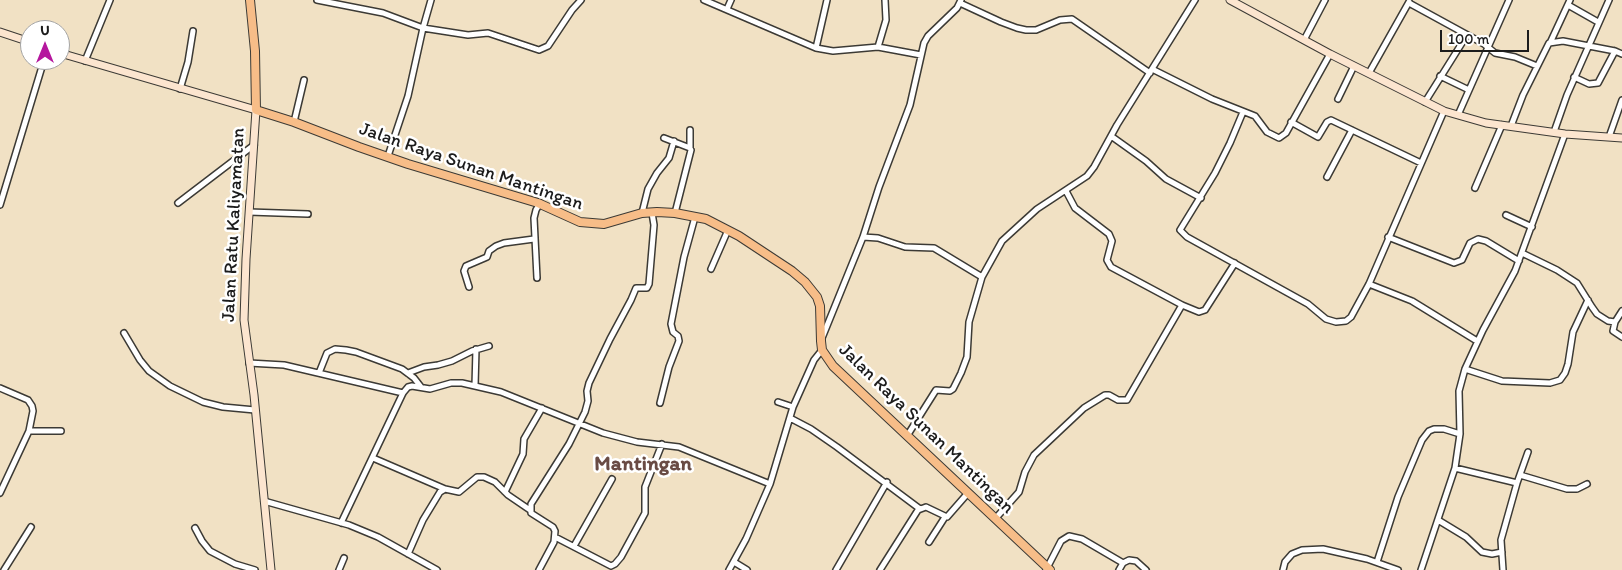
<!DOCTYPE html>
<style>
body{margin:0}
#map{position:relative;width:1622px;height:570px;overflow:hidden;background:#f1e1c4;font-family:Itim,sans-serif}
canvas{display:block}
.north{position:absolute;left:20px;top:20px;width:50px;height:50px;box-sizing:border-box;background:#fff;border:1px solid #a4a4a4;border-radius:50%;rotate:0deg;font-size:14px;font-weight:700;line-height:20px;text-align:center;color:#1c1c1c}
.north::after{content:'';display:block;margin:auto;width:18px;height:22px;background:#b5179e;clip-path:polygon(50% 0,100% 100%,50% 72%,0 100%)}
.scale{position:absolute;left:1440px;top:30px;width:89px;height:22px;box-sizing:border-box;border:2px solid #1c1c1c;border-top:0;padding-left:6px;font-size:15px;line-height:18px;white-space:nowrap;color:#1c1c1c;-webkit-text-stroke:4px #fff;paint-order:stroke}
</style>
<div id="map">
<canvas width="1622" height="570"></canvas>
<div class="north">U</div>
<div class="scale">100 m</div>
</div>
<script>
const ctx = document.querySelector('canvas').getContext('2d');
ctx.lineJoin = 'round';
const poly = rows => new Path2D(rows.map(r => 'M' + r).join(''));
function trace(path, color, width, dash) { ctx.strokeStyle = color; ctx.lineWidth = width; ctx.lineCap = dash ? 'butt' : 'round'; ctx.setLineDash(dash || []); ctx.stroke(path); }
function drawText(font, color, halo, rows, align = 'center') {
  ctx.font = font + ' Itim,sans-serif'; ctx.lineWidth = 5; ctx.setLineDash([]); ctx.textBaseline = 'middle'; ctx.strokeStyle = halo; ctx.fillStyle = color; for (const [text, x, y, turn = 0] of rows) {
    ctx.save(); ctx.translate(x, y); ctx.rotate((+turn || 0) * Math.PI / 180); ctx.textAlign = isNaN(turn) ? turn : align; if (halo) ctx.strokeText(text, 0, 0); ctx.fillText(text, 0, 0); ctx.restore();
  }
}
const street = poly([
 [317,0,383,13,423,28,408,96,388,156],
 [431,0,423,28,468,35,488,33,539,50,548,46,572,10,581,0],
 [704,0,816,48,833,51,878,47,921,55],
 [960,3,1001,22,1017,28,1026,30,1036,30,1060,20,1072,19,1150,73],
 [1409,3,1484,44,1495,53,1515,57,1537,66],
 [1568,5,1598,22],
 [727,9,731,0],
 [1304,40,1325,0],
 [1550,43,1570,0],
 [878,47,886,20,885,0],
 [816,48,827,0],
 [85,61,110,0],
 [1152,69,1212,99,1255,116,1267,132,1279,138,1286,133,1330,54],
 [1369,73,1409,2],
 [1440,76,1469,90],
 [1574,77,1589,84,1598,83,1615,51],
 [180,89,188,62,193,31],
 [1338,99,1354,66],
 [1425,102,1467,35],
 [1243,112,1230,143,1215,173,1180,230,1187,237,1308,304,1326,319,1336,322,1346,321,1351,317,1369,284,1444,111],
 [1458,115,1509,0],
 [294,122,304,80],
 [1291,122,1318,137,1327,122,1331,120,1421,163],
 [1511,126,1523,95,1549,43,1563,41,1615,51,1622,54],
 [690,130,690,148],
 [1554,132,1567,95,1609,0],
 [1111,136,1146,161,1166,179,1201,198],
 [1609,137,1622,100],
 [664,138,690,148,691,150,675,213],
 [1327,177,1352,130],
 [1475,188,1502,125],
 [1066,191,1075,208,1109,234,1112,241,1107,260,1111,267,1182,305,1199,312,1205,310,1235,263],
 [178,203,254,145],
 [0,205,44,60],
 [249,212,308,214],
 [642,213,648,189,657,173,669,158,674,141],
 [1506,215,1532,227],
 [863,237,878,238,905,247,934,248,982,277,1002,241,1037,209,1087,176,1094,167,1117,125,1195,0],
 [1388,237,1454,263,1462,260,1470,243,1478,239,1486,241,1519,261],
 [1522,253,1557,270,1577,283,1592,307,1597,314,1608,321,1615,322,1622,311],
 [711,269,728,230],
 [537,278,534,218,536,210,540,203],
 [1369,284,1412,301,1477,341],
 [469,287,464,271,466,266,487,257,489,251,496,246,504,243,534,239],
 [1615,322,1613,331,1622,337],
 [124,333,140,360,149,371,170,386,203,402,223,407,255,410],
 [822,338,863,237,879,187,910,105,924,43,928,36,957,8,961,0],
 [249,363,284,365,403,393],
 [1465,369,1502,381,1550,383,1560,380,1565,373,1568,364,1573,332,1588,300],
 [319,373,327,353,335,349,346,350,356,352,402,369,414,378,421,387],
 [408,373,424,367,438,365,452,361,472,351,489,346],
 [475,386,476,349],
 [0,388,28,400,32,406,33,411,29,431,0,493],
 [778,402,793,407],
 [660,403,669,367,679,341,678,336,673,332,671,324,684,257,695,217],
 [790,418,811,429,837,447,920,509],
 [29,431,61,431],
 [907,436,936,390,950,391,953,389,961,373,967,357,969,322,982,277],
 [373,458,445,489],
 [1455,468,1517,483],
 [1520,475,1567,489,1577,489,1587,484],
 [505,492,523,454,524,439,542,408],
 [264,501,349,525,378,537,437,570],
 [995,519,1019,492,1025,472,1034,455,1084,408,1105,395,1109,395,1118,400,1127,400,1182,305],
 [1438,520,1466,537,1482,552,1492,554,1502,552],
 [341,523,403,393,408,387,412,386,430,389,451,383,462,383,501,392,603,433,637,442,679,447,770,484],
 [195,528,202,541,210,551,235,564,255,570],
 [555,537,611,566,615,564,621,557,645,513,645,487,662,444],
 [929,542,945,517],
 [574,546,612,479],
 [408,554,423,520,440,492,445,489,459,492,477,477,484,477,495,482,508,495,530,510],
 [734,562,747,570],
 [1377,562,1398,497,1422,440,1429,431,1434,429,1444,429,1460,434],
 [4,570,31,527],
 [339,570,344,558],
 [539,570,554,542,555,531,553,527,531,513,531,504,569,444,585,412,588,401,587,391,589,383,610,339,631,300,636,288,647,288,649,284,654,225,652,213],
 [729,570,746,539,770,484,793,407,814,360,822,350],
 [836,570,887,482],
 [880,570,918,510,926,507,947,517,968,493],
 [1046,570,1061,541,1069,536,1082,539,1123,563],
 [1119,570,1123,563,1129,560,1136,561,1146,570],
 [1283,570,1285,562,1292,554,1302,550,1323,549,1367,559,1398,570],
 [1421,570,1455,468,1460,434,1459,391,1465,369,1483,330,1515,271,1565,134],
 [1503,570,1501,540,1517,483,1528,452]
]);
const secondary = poly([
 [1230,0,1330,54,1444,111,1486,123,1565,134,1622,138],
 [0,32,30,42],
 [60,53,256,110,246,259,244,320,254,395,271,570]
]);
const primary = poly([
 [250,0,255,51,256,110,294,122,359,147,408,164,538,203,580,222,604,224,642,213,657,212,675,213,706,219,739,236,792,271,805,282,817,297,820,306,821,341,822,350,833,366,1050,570]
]);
trace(street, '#3c3a35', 8);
trace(secondary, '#3c3a35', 9);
trace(primary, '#3c3a35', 10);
trace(street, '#fff', 5);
trace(secondary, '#fce5cf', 7);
trace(primary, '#f7bd88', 8);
drawText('19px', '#1c1c1c', '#fff', [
 ["Jalan Raya Sunan Mantingan",471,167,19],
 ["Jalan Ratu Kaliyamatan",234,225,-87],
 ["Jalan Raya Sunan Mantingan",926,429,44]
]);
drawText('bold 21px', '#694b44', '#fff', [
 ["Mantingan",643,465]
]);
</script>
